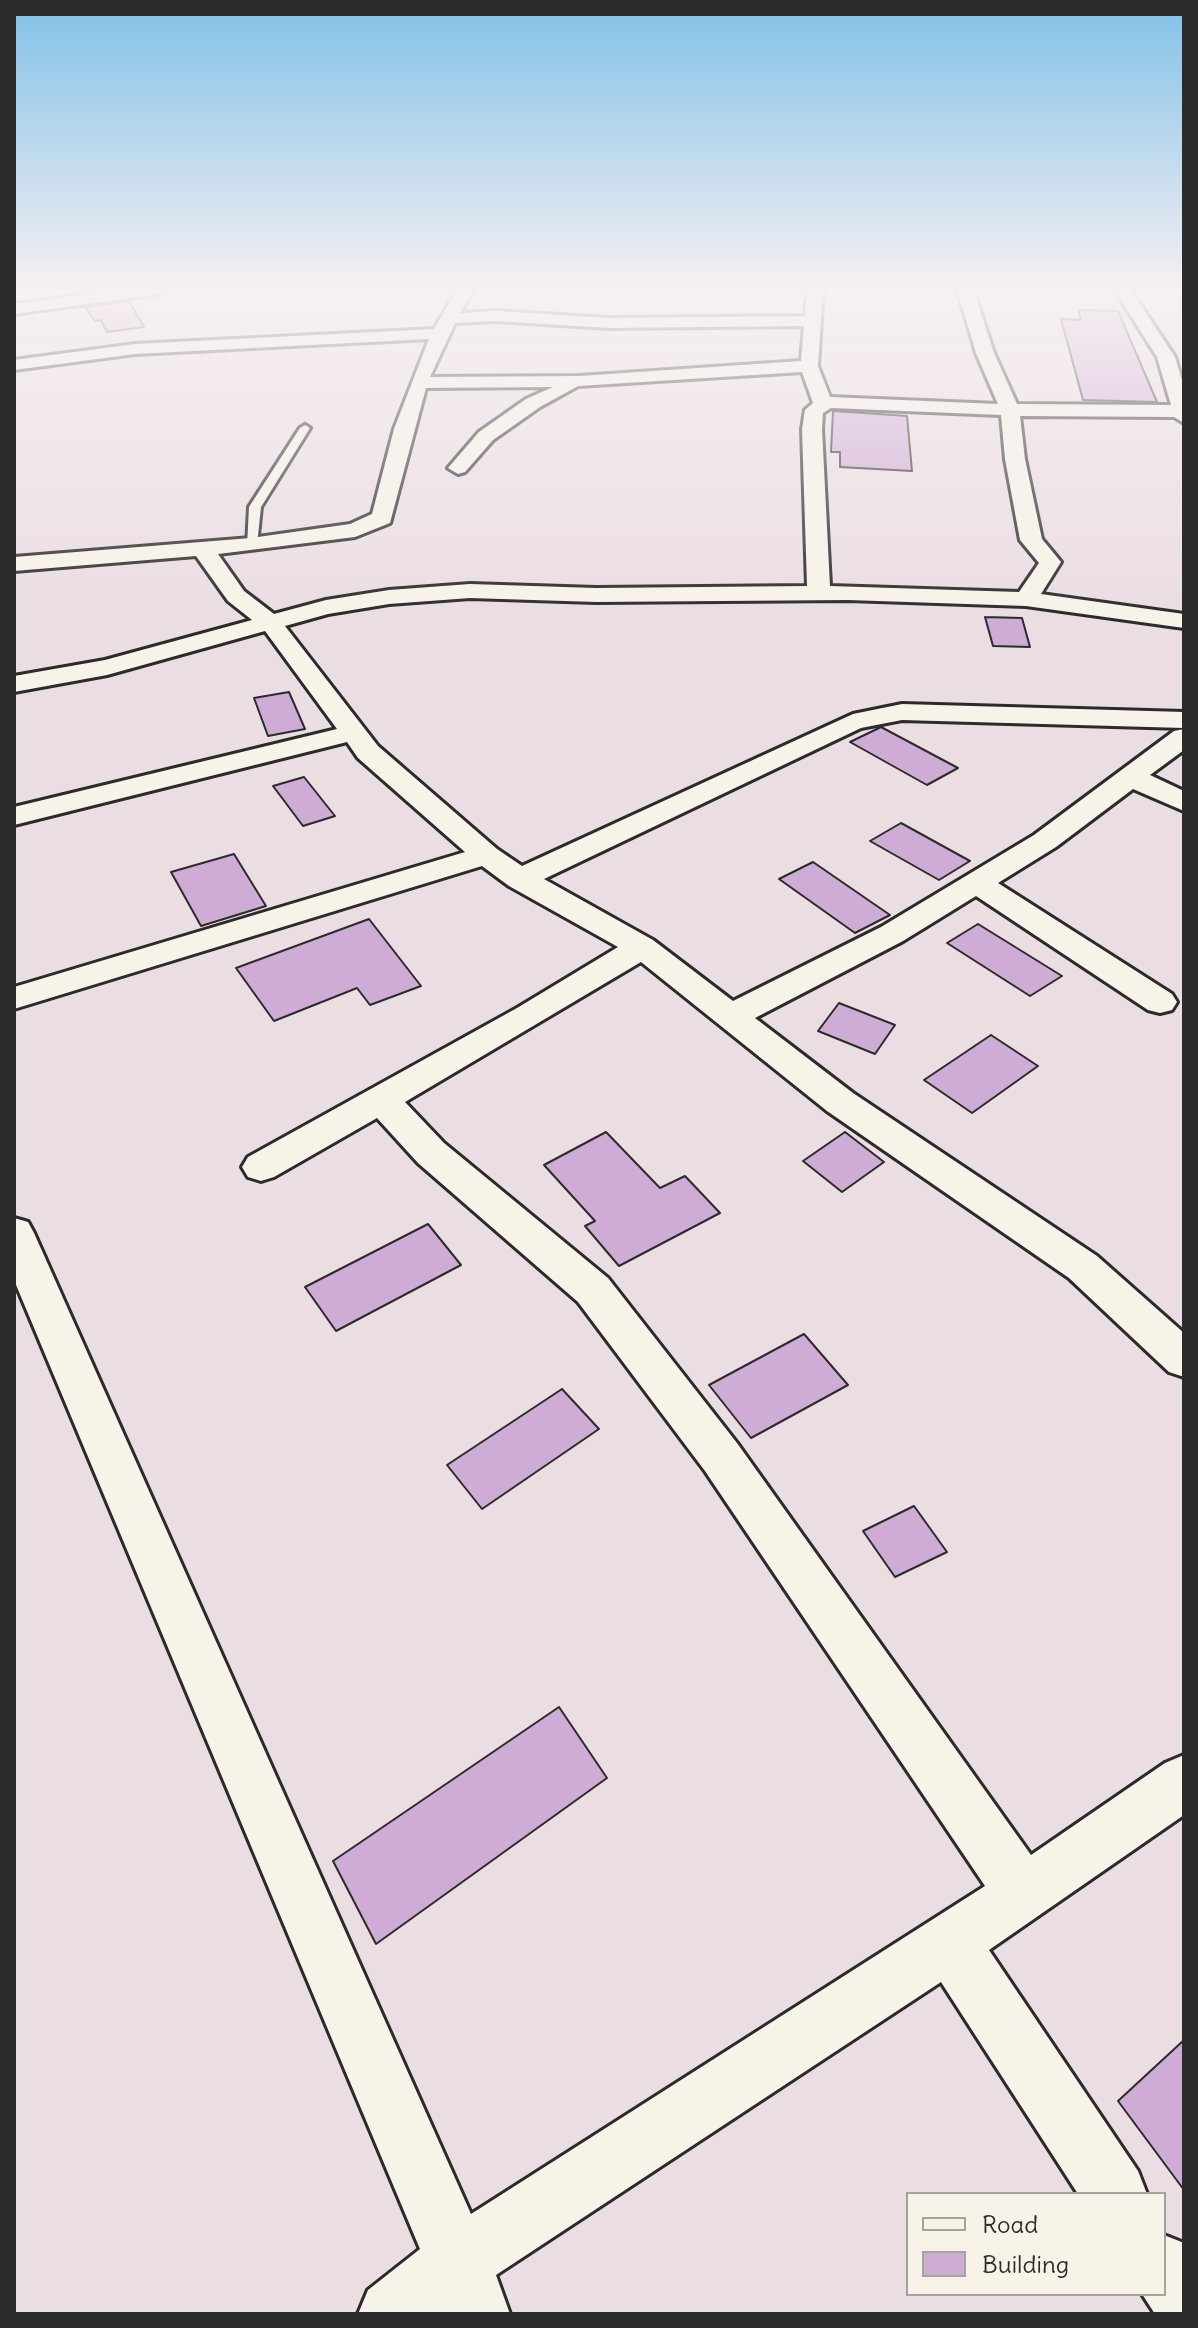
<!DOCTYPE html>
<style>
body{margin:0}
#map{position:relative;width:1198px;height:2328px;overflow:hidden;background:#ebdee3;font-family:Delius,sans-serif}
canvas{display:block}
.frame{position:absolute;inset:0;border:16px solid #2b2b2b;pointer-events:none}
.legend{position:absolute;left:906px;top:2192px;width:260px;height:104px;box-sizing:border-box;background:#f7f3e8;border:2px solid #a5a39c;margin:0;padding:10px 14px;list-style:none;font-size:24px;color:#2b2b2b}
.legend li{display:flex;align-items:center;gap:16px;height:40px}
.legend b{width:40px;border:2px solid #a5a39c}
</style>
<div id="map">
<canvas width="1198" height="2328"></canvas>
<div class="frame"></div>
<ul class="legend">
<li><b style="height:10px;background:#f7f3e8"></b>Road</li>
<li><b style="height:22px;background:#cfacd6"></b>Building</li>
</ul>
</div>
<script>
const ctx = document.querySelector('canvas').getContext('2d');
ctx.lineJoin = 'round';
function paint(path, color) { ctx.fillStyle = color; ctx.fill(path, 'evenodd'); }
const poly = rows => new Path2D(rows.map(r => 'M' + r).join(''));
function trace(path, color, width, dash) { ctx.strokeStyle = color; ctx.lineWidth = width; ctx.lineCap = dash ? 'butt' : 'round'; ctx.setLineDash(dash || []); ctx.stroke(path); }
const building = poly([
 [129,301,144,327,107,332,101,320,95,321,85,307,129,301],
 [1078,310,1118,311,1157,402,1083,400,1061,319,1081,320,1078,310],
 [833,411,907,416,912,471,840,467,840,452,831,452,833,411],
 [985,617,1022,618,1030,647,993,646,985,617],
 [289,692,305,729,268,736,254,698,289,692],
 [881,727,958,768,927,785,850,742,881,727],
 [304,777,335,816,303,826,273,786,304,777],
 [901,823,970,861,939,880,870,841,901,823],
 [234,854,266,906,201,926,171,872,234,854],
 [813,862,890,915,855,933,779,879,813,862],
 [369,919,421,986,370,1005,357,988,274,1021,236,968,369,919],
 [978,924,1062,976,1030,996,947,943,978,924],
 [839,1003,895,1025,875,1054,818,1031,839,1003],
 [991,1035,1038,1066,972,1113,924,1080,991,1035],
 [606,1132,660,1188,685,1176,720,1213,619,1266,585,1226,595,1221,544,1165,606,1132],
 [845,1132,884,1162,842,1192,803,1161,845,1132],
 [428,1224,461,1265,336,1331,305,1287,428,1224],
 [804,1334,848,1385,751,1438,709,1385,804,1334],
 [562,1389,599,1429,482,1509,447,1465,562,1389],
 [914,1506,947,1552,895,1577,863,1531,914,1506],
 [559,1707,607,1778,376,1944,333,1861,559,1707],
 [1184,2040,1184,2190,1118,2101,1184,2040]
]);
paint(building, '#cfacd6');
trace(building, '#2b2b2b', 2);
const service = poly([
 [305,425,310,428,261,507,257,545,247,547,249,507,300,428,305,425]
]);
const minor = poly([
 [128,289,168,289,160,294,14,314,14,304,128,289],
 [458,289,474,289,460,313,496,311,609,318,805,316,807,289,823,289,818,366,830,397,998,404,976,353,957,289,973,289,994,353,1017,404,1171,405,1157,357,1114,289,1130,289,1175,357,1184,387,1184,423,1174,417,1020,416,1025,459,1042,539,1061,562,1041,594,1184,614,1184,628,1026,606,848,600,596,602,470,598,389,604,328,614,285,626,378,746,497,849,522,866,853,714,902,704,1184,712,1184,728,902,720,861,728,544,879,653,940,733,1001,881,927,1034,835,1174,731,1184,729,1184,750,1150,775,1184,791,1184,811,1133,789,1056,847,998,883,1172,994,1177,1002,1172,1010,1160,1013,1148,1010,976,896,903,941,755,1018,853,1093,1097,1256,1184,1333,1184,1377,1169,1372,1069,1278,827,1111,641,962,405,1102,444,1143,608,1278,737,1443,1031,1855,1165,1763,1184,1755,1184,1815,989,1950,1138,2171,1147,2194,1078,2194,941,1982,496,2275,510,2314,358,2314,368,2290,420,2249,14,1280,14,1218,28,1222,34,1233,471,2214,985,1886,705,1471,578,1302,418,1163,377,1118,274,1177,261,1181,248,1177,242,1167,248,1157,517,1008,618,947,509,886,482,866,14,1009,14,987,465,852,358,758,347,742,14,825,14,807,337,729,265,631,107,675,14,692,14,676,105,660,252,620,228,601,196,556,14,571,14,557,251,538,350,524,372,514,394,429,429,339,135,354,14,370,14,360,135,344,434,329,458,289],
 [496,321,609,328,804,326,801,361,579,376,430,377,455,323,496,321],
 [802,372,813,403,805,410,802,429,807,586,596,588,470,584,389,590,326,600,274,614,244,591,218,554,355,537,390,523,426,388,553,387,526,399,479,432,448,468,458,474,465,472,493,440,540,407,578,386,802,372],
 [831,408,1001,415,1005,459,1020,540,1039,563,1019,592,830,586,822,429,823,413,831,408],
 [1164,2235,1184,2243,1184,2314,1155,2314,1142,2294,1164,2294,1164,2235]
]);
trace(service, '#2b2b2b', 6);
trace(minor, '#2b2b2b', 6);
paint(service, '#f7f3e8');
paint(minor, '#f7f3e8');
const sky = ctx.createLinearGradient(0, 0, 0, 615);
sky.addColorStop(0, '#81c1e8');
sky.addColorStop(0.47, '#f6f0f2');
sky.addColorStop(1, '#f6f0f200');
ctx.fillStyle = sky;
ctx.fillRect(0, 0, 1198, 615);
</script>
